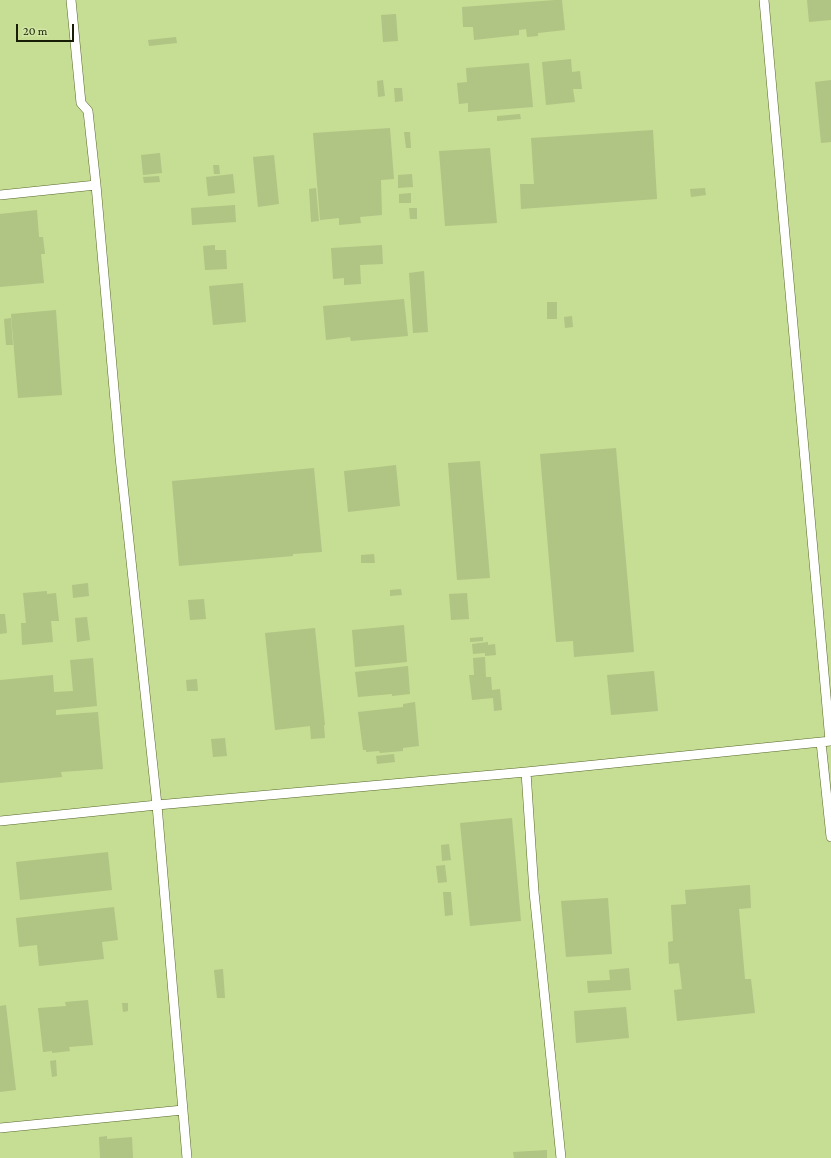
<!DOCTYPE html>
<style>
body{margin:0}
#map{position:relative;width:831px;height:1158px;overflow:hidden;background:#d2e7a5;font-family:"Crimson Pro",serif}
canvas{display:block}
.scale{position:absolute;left:16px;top:24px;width:58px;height:18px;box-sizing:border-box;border:2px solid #171e05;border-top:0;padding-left:5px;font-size:12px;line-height:14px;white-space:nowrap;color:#171e05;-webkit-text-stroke:3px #d2e7a5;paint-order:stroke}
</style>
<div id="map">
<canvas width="831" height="1158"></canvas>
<div class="scale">20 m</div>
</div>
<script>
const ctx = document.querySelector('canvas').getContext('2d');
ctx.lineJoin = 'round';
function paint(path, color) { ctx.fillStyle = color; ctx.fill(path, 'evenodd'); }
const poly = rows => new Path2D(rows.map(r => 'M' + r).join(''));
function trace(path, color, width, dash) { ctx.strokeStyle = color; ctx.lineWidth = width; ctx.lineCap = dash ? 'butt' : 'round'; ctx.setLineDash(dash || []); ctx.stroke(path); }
paint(poly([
 [0,0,831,0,831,1158,0,1158]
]), '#c6dd94');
paint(poly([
 [555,0,562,0,565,30,538,33,538,36,527,37,526,29,519,30,519,35,474,40,473,27,463,27,462,7],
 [807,0,831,0,831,20,809,22],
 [396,14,398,41,383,42,381,15],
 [176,37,177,43,149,46,148,40],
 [571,59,572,72,580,71,582,89,573,89,575,102,546,105,542,62],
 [529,63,533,107,468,112,468,103,459,104,457,83,467,82,466,68],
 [383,80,385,96,378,97,377,81],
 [831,80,831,142,821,143,815,82],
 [394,88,402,88,403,101,395,102],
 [520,114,521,119,497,121,497,116],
 [390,128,394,179,381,180,382,215,360,217,361,223,339,225,339,218,320,220,313,133],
 [653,130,657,199,521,209,520,184,534,184,531,138],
 [404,132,410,132,411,148,406,148],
 [490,148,497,223,445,226,439,151],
 [160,153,162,173,143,175,141,155],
 [274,155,279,204,258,207,253,157],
 [213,165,219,165,220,174,214,174],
 [233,174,235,193,208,196,206,177],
 [412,174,413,187,398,188,398,175],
 [159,176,160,182,144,183,143,177],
 [316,188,319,221,311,222,309,189],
 [705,188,706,195,691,197,690,189],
 [411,193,411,203,399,203,399,194],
 [235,205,236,222,192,225,191,208],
 [409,208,417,208,417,219,410,219],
 [37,210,39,237,43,237,45,254,41,254,44,283,0,287,0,214],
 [215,245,215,250,226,250,227,269,205,270,203,246],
 [382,245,383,264,360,265,361,284,344,285,344,278,333,279,331,248],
 [424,271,428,332,413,333,409,273],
 [243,283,246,322,213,325,209,286],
 [404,299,408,336,351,341,350,337,326,340,323,306],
 [547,302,557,302,557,319,547,319],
 [56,310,62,395,18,398,11,314],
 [572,316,573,327,565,328,564,317],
 [11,318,13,345,6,345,4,319],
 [616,448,634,652,574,657,573,641,556,642,540,454],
 [480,461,490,578,457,580,448,463],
 [396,465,400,506,348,512,344,471],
 [314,468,322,552,293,554,293,556,179,566,172,481],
 [374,554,375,563,361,563,361,555],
 [88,583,89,596,73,598,72,585],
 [401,589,402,595,390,596,390,590],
 [47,591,47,594,56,593,59,621,51,621,53,642,22,645,21,623,26,623,23,593],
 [467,593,469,619,451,620,449,594],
 [204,599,206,619,190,620,188,600],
 [0,614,5,614,7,633,0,634],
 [87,617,90,640,77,642,75,618],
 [404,625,407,662,355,667,352,630],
 [315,628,325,725,324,725,325,738,311,739,310,726,275,730,265,633],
 [483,637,483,641,470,642,470,638],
 [488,642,488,645,495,644,496,655,485,656,485,653,473,654,472,644],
 [485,657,486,677,491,677,492,690,500,689,502,710,494,711,493,698,472,700,469,675,474,675,473,658],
 [93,658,97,706,56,710,56,715,98,712,103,769,61,772,62,777,0,783,0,680,53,675,54,692,73,691,70,660],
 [408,666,410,694,392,696,392,694,358,697,355,672],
 [654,671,658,711,611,715,607,675],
 [197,679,198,691,187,691,186,680],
 [415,702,419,746,403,748,403,751,380,753,379,751,366,752,366,750,363,750,358,712,403,707,403,704],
 [225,738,227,756,213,757,211,739],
 [394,754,395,762,377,764,376,756],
 [512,818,521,921,470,926,460,823],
 [449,844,451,860,442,861,441,845],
 [108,852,112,890,20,900,16,862],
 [445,865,447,882,438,883,436,866],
 [750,885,751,908,739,909,745,979,751,979,755,1013,677,1021,674,990,682,989,679,963,669,964,668,942,673,941,671,905,686,904,685,890],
 [443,892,451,892,453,915,445,916],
 [608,898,612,954,566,957,561,901],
 [114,907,118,940,102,942,104,959,39,966,37,945,19,947,16,918],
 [629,968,631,990,588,993,587,981,610,980,609,970],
 [223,969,225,998,217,998,214,970],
 [88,1000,93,1045,69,1047,70,1051,52,1053,52,1051,43,1052,38,1008,66,1006,65,1002],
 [122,1003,128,1003,128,1011,123,1012],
 [6,1005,16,1090,0,1092,0,1006],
 [626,1007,629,1038,576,1043,574,1011],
 [56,1060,57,1076,52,1077,50,1061],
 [107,1136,107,1139,132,1137,133,1158,100,1158,99,1137],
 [547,1150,547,1158,514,1158,513,1152]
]), '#b0c484');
const service = poly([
 [71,0,81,103,88,111,96,185,120,457,157,805,187,1158],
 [764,0,830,741],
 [0,195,96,185],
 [821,742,831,837],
 [526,772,534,892,561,1158],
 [0,821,157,805,526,772,831,741],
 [0,1128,183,1110]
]);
trace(service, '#57682a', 10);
trace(service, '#fff', 9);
</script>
